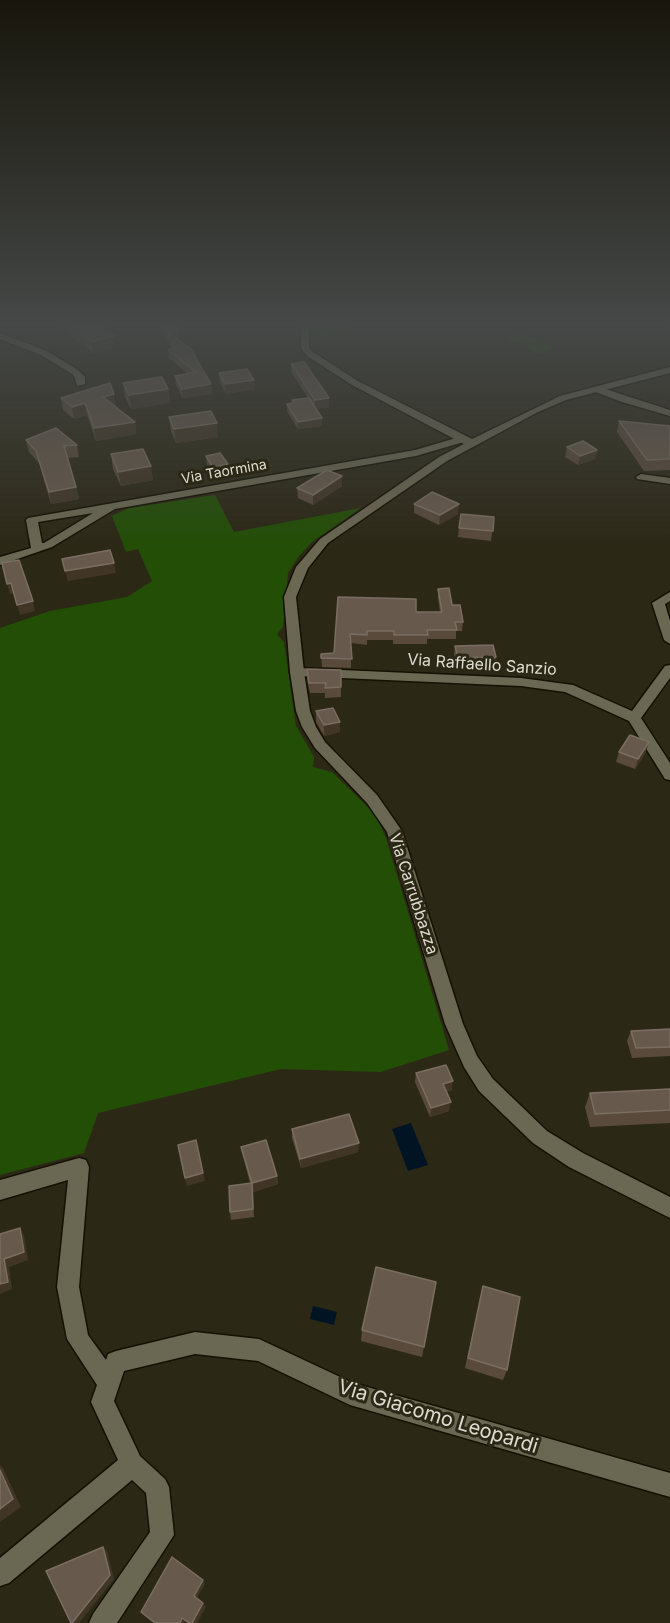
<!DOCTYPE html>
<style>
body{margin:0}
canvas{display:block;background:#2c2816}
</style>
<canvas width="670" height="1623"></canvas>
<script>
const ctx = document.querySelector('canvas').getContext('2d');
ctx.lineJoin = 'round';
function paint(path, color) { ctx.fillStyle = color; ctx.fill(path, 'evenodd'); }
const poly = rows => new Path2D(rows.map(r => 'M' + r).join(''));
function trace(path, color, width, dash) { ctx.strokeStyle = color; ctx.lineWidth = width; ctx.lineCap = dash ? 'butt' : 'round'; ctx.setLineDash(dash || []); ctx.stroke(path); }
function drawText(font, color, halo, rows, align = 'center') {
  ctx.font = font + ' Inter,sans-serif'; ctx.lineWidth = 6; ctx.setLineDash([]); ctx.textBaseline = 'middle'; ctx.strokeStyle = halo; ctx.fillStyle = color; for (const [text, x, y, turn = 0] of rows) {
    ctx.save(); ctx.translate(x, y); ctx.rotate((+turn || 0) * Math.PI / 180); ctx.textAlign = isNaN(turn) ? turn : align; if (halo) ctx.strokeText(text, 0, 0); ctx.fillText(text, 0, 0); ctx.restore();
  }
}
paint(poly([
 [316,323,356,323,347,331,314,338,312,327],
 [522,332,555,348,538,354,505,338],
 [215,495,234,532,361,508,312,542,299,556,288,573,283,627,277,634,284,642,296,726,314,757,313,767,332,772,375,814,386,838,449,1050,381,1072,281,1069,98,1113,84,1153,0,1175,0,628,50,611,127,597,152,581,138,549,126,552,112,516,129,508]
]), '#234e06');
paint(poly([
 [411,1123,428,1165,408,1171,392,1129],
 [313,1306,337,1312,334,1325,310,1319]
]), '#001423');
const minor = poly([
 [0,333,47,351,78,370,85,377,85,384,77,386,75,378,72,374,41,355,0,339,0,333],
 [593,387,599,387,670,410,670,416,622,402,593,391,593,387],
 [463,436,468,439,467,441,416,456,115,509,52,547,0,565,0,557,31,548,26,520,28,518,415,450,463,436],
 [93,513,44,543,42,543,38,522,93,513],
 [641,474,670,478,670,484,637,479,636,477,641,474],
 [670,592,670,601,665,604,670,621,670,644,664,640,652,603,670,592],
 [670,665,670,678,641,718,670,763,670,780,665,779,629,721,565,692,521,686,297,676,290,672,297,668,521,678,573,685,632,711,665,666,670,665],
 [79,1158,86,1160,89,1167,79,1287,88,1335,106,1360,108,1354,116,1351,195,1332,259,1339,353,1383,670,1473,670,1497,350,1405,258,1361,195,1354,124,1371,114,1401,140,1456,165,1479,169,1487,174,1535,117,1623,89,1623,93,1614,150,1532,146,1493,132,1480,9,1583,0,1586,0,1558,118,1460,91,1402,97,1385,67,1339,57,1287,68,1180,0,1200,0,1180,79,1158]
]);
const secondary = poly([
 [298,323,306,323,309,331,309,348,313,352,358,381,472,439,560,396,670,367,670,373,566,400,536,413,447,461,328,543,308,568,296,597,304,672,310,711,316,727,325,742,377,795,402,831,463,1024,477,1056,493,1079,547,1131,583,1153,670,1197,670,1218,569,1167,533,1143,479,1091,464,1067,445,1024,387,832,367,803,315,748,302,727,296,711,290,672,284,597,296,567,320,539,439,457,464,444,352,385,307,356,301,348,301,331,298,323]
]);
trace(minor, '#141102', 3);
trace(secondary, '#141102', 3);
paint(minor, '#6a6752');
paint(secondary, '#6a6752');
paint(poly([
 [62,323,100,323,114,336,115,347,93,353,63,328],
 [157,323,174,323,178,331,179,335,175,336,211,384,212,394,183,398,176,385,175,376,188,374,169,358,168,350,172,349],
 [291,364,329,398,329,407,316,409,322,426,298,429,287,411,287,404,292,403,292,400,308,398,291,372],
 [219,373,254,380,255,389,226,394,220,382],
 [123,383,168,389,170,403,131,409,125,397],
 [61,398,116,406,114,406,135,422,136,434,96,441,87,415,74,419,63,410],
 [169,417,218,437,176,443,171,431],
 [619,421,670,426,670,470,644,471,617,432],
 [26,440,77,445,79,457,67,458,76,487,79,499,51,504,39,463,29,452],
 [567,447,595,459,578,465,565,457],
 [111,454,153,480,121,486,113,469],
 [206,456,228,473,214,476,207,465],
 [342,486,313,505,298,498,297,488],
 [414,504,458,514,439,525,414,513],
 [494,517,491,541,458,537,459,528],
 [438,589,452,605,463,622,462,631,456,631,456,639,427,639,427,644,393,644,393,640,367,640,367,645,351,643,351,668,322,667,321,654,334,653,338,597,416,612,440,612,438,598],
 [455,646,496,657,494,668,457,668,454,656],
 [307,669,341,670,341,697,325,698,325,693,310,693,307,679],
 [316,711,340,722,340,732,324,736,316,722],
 [619,752,646,752,635,769,616,762],
 [670,1029,670,1056,632,1058,627,1041,631,1031],
 [416,1073,452,1090,446,1092,449,1111,430,1117,415,1082],
 [670,1089,670,1123,590,1127,585,1107,590,1093],
 [292,1129,358,1152,301,1168,292,1138],
 [241,1147,277,1176,278,1184,253,1192,254,1217,231,1220,230,1212,250,1183,243,1156],
 [436,1282,422,1357,361,1341,362,1330],
 [483,1286,507,1370,503,1380,465,1368]
]), '#594a3c');
paint(poly([
 [178,331,179,335,170,337,167,333],
 [114,336,115,347,93,353,92,342],
 [254,380,255,389,226,394,225,384],
 [211,384,212,394,183,398,182,389],
 [168,389,170,403,131,409,129,395],
 [114,394,116,406,105,409,103,397],
 [329,398,329,407,315,409,315,400],
 [85,403,87,415,74,419,72,407],
 [322,418,322,426,298,429,298,422],
 [135,422,136,434,96,441,94,428],
 [217,423,218,437,176,443,174,429],
 [597,450,595,459,578,465,580,456],
 [228,464,228,473,214,476,213,467],
 [151,466,153,480,121,486,118,472],
 [342,476,342,486,313,505,313,495],
 [76,487,79,499,51,504,49,492],
 [459,504,458,514,439,525,440,515],
 [114,563,116,573,68,581,65,571],
 [11,583,14,593,10,594,7,584],
 [33,601,35,611,20,615,17,605],
 [340,722,340,732,324,736,324,725],
 [649,742,646,752,635,769,638,759],
 [453,1081,452,1090,441,1093,443,1084],
 [451,1102,449,1111,430,1117,431,1108],
 [359,1143,358,1152,301,1168,300,1159],
 [203,1173,205,1181,187,1186,185,1178],
 [277,1176,278,1184,253,1192,254,1217,252,1183],
 [20,1228,24,1236,28,1260,9,1267,12,1289,0,1294,0,1284,4,1259],
 [0,1465,3,1468,21,1507,0,1522],
 [103,1547,107,1551,114,1579,79,1623,72,1623],
 [203,1580,205,1584,196,1599,194,1596],
 [203,1603,206,1607,197,1623,192,1623],
 [182,1618,185,1621,184,1623,180,1623]
]), '#413626');
const building = poly([
 [68,323,100,323,114,336,92,342,68,323],
 [159,323,174,323,178,331,170,332,165,329,165,333,159,323],
 [165,329,191,349,211,384,182,389,175,376,196,372,168,350,175,348,165,329],
 [304,362,329,398,315,400,291,364,304,362],
 [247,369,254,380,225,384,219,373,247,369],
 [162,377,168,389,129,395,123,383,162,377],
 [110,383,114,394,103,397,135,422,94,428,85,403,72,407,61,398,110,383],
 [309,398,322,418,298,422,287,404,294,403,292,400,309,398],
 [211,411,217,423,174,429,169,417,211,411],
 [619,421,670,426,670,459,647,460,619,421],
 [56,428,77,445,64,446,76,487,49,492,36,451,26,440,56,428],
 [583,441,597,450,580,456,567,447,583,441],
 [143,449,151,466,118,472,111,454,143,449],
 [220,453,228,464,213,467,206,456,220,453],
 [327,470,342,476,313,495,297,488,327,470],
 [432,492,459,504,440,515,414,504,432,492],
 [461,514,494,517,493,531,459,528,461,514],
 [110,550,114,563,65,571,62,559,110,550],
 [19,560,33,601,17,605,11,583,7,584,2,563,19,560],
 [449,588,452,605,460,605,463,622,455,622,457,630,427,630,428,635,394,635,394,631,367,631,367,635,350,634,352,659,321,658,321,654,334,653,338,597,416,599,416,612,442,612,438,589,449,588],
 [493,645,496,657,458,658,455,646,493,645],
 [307,669,341,670,341,687,325,688,326,683,309,683,307,669],
 [333,708,340,722,324,725,316,711,333,708],
 [630,735,649,742,638,759,619,752,630,735],
 [670,1029,670,1047,636,1048,631,1031,670,1029],
 [446,1065,453,1081,443,1084,451,1102,431,1108,416,1073,446,1065],
 [670,1089,670,1110,595,1114,590,1093,670,1089],
 [349,1114,359,1143,300,1159,292,1129,349,1114],
 [196,1140,203,1173,185,1178,178,1145,196,1140],
 [266,1140,277,1176,252,1183,241,1147,266,1140],
 [252,1183,253,1209,230,1212,229,1186,252,1183],
 [20,1228,24,1252,4,1259,8,1282,0,1284,0,1234,20,1228],
 [376,1267,436,1282,424,1347,362,1330,376,1267],
 [483,1286,520,1297,507,1370,468,1358,483,1286],
 [0,1470,13,1499,0,1509,0,1470],
 [103,1547,110,1575,72,1623,71,1623,46,1571,103,1547],
 [172,1557,203,1580,194,1596,203,1603,192,1623,189,1623,182,1618,180,1623,155,1623,141,1612,172,1557]
]);
paint(building, '#675a4c');
trace(building, '#7a6e61', 1.5);
const sky = ctx.createLinearGradient(0, 0, 0, 550);
sky.addColorStop(0, '#18160c');
sky.addColorStop(0.59, '#454847');
sky.addColorStop(1, '#45484700');
ctx.fillStyle = sky;
ctx.fillRect(0, 0, 670, 550);
drawText('14px', '#dfddd1', '#2c2816', [
 ["Via Taormina",224,472,-10]
]);
drawText('16px', '#dfddd1', '#2c2816', [
 ["Via Raffaello Sanzio",482,665,4],
 ["Via Carrubbazza",413,894,72]
]);
drawText('20px', '#dfddd1', '#2c2816', [
 ["Via Giacomo Leopardi",438,1417,17]
]);
</script>
